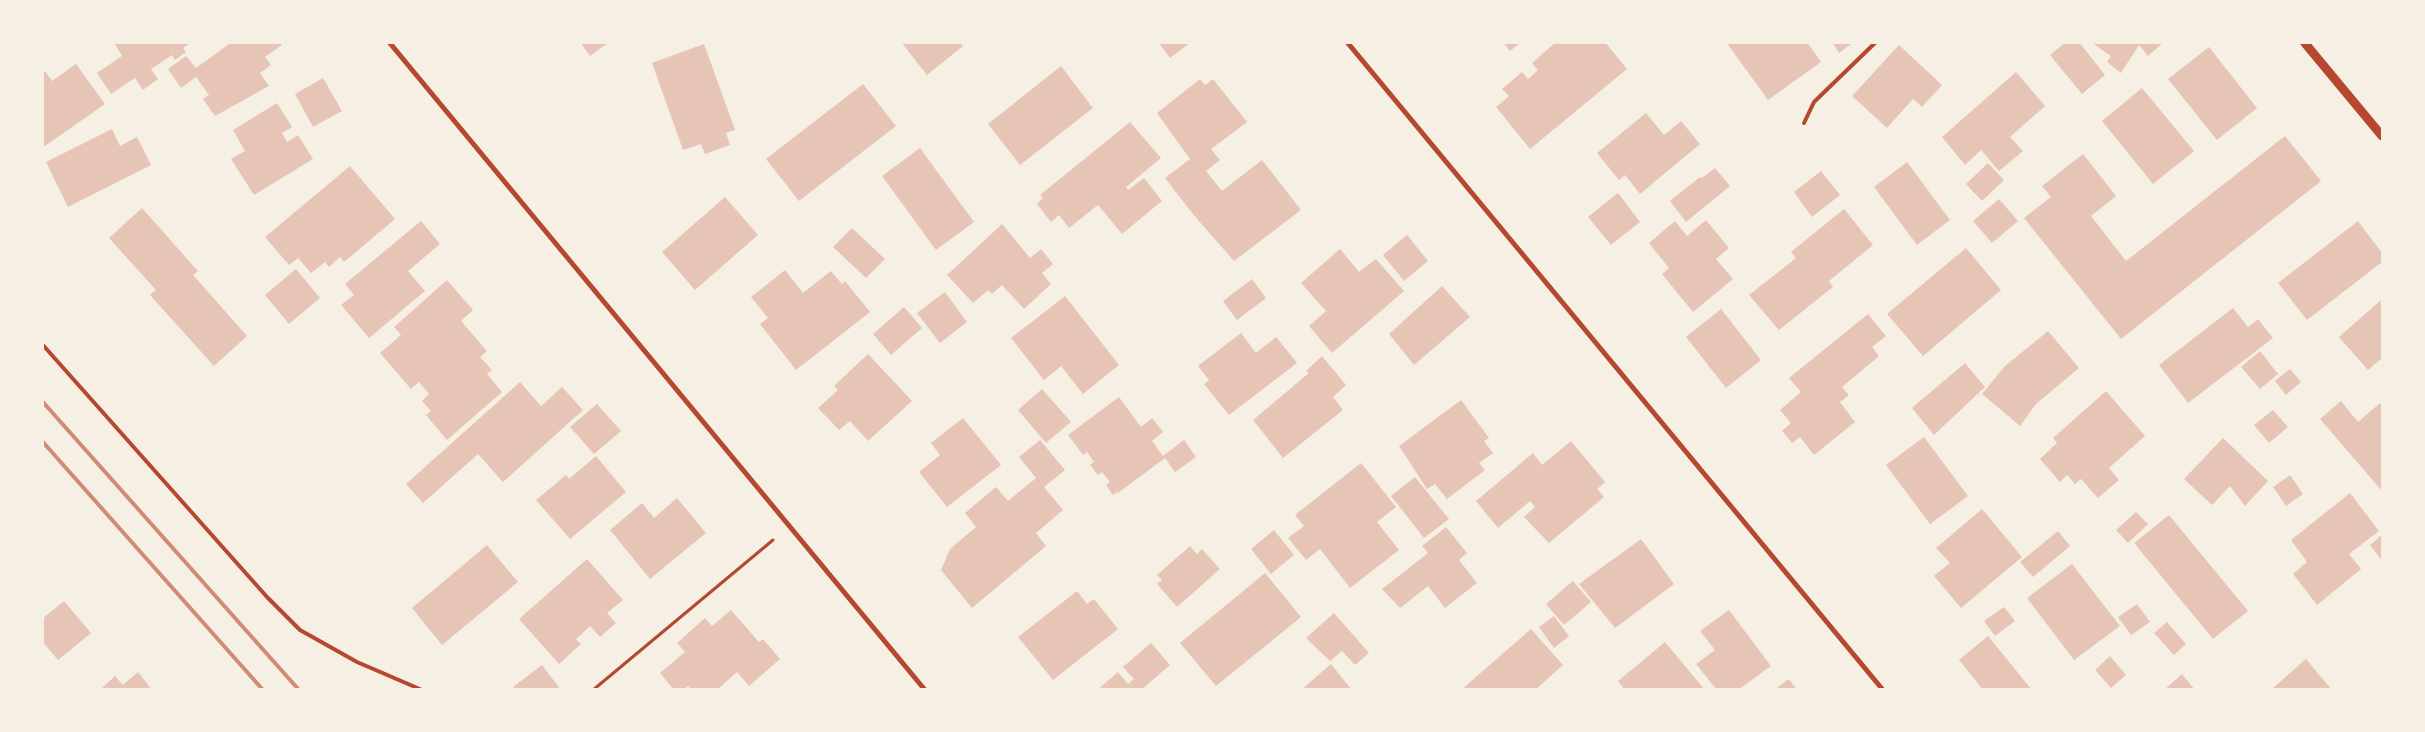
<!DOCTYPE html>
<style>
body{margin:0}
#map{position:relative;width:2425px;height:732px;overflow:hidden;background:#f6efe4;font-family:"Sofia Sans Condensed",sans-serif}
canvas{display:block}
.frame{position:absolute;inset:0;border:44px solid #f6efe4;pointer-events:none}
</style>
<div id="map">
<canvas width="2425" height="732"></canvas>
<div class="frame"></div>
</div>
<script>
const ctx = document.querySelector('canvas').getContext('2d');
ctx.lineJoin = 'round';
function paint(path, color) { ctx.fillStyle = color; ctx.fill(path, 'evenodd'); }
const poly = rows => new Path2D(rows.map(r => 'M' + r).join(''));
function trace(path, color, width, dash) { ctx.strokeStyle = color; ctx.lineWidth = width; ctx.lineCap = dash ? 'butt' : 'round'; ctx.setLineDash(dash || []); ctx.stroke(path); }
paint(poly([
 [118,42,191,42,183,48,186,52,175,60,172,55,151,69,158,79,143,90,135,78,111,94,97,73,122,56,115,44],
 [232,42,280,42,282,45,265,57,271,65,260,73,269,86,215,116,203,99,209,95,196,77,181,88,168,69,186,56,196,68],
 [580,42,609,42,590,56],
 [901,42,960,42,963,46,927,75],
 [1158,42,1191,42,1170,58],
 [1503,42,1518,42,1519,44,1510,51],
 [1556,42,1605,42,1627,69,1530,149,1496,107,1509,96,1502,89,1522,72,1528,79,1538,70,1532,63],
 [1726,42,1807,42,1821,62,1768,100],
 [1832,42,1854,42,1839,53],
 [2066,42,2079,42,2105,75,2082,94,2050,55],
 [2091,42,2164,42,2148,56,2139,45,2121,73,2107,62,2111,56],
 [704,44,735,130,726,133,730,145,705,154,701,144,683,150,652,63],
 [1899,45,1942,85,1922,107,1913,99,1887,128,1852,96],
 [2209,47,2257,108,2217,140,2168,79],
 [76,64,105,104,42,148,42,73,45,71,52,81],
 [1061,66,1093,108,1020,165,988,124],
 [2016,72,2045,106,2010,137,2023,151,1999,171,1981,150,1965,165,1942,137],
 [323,78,342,111,313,127,295,94],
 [1200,79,1205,85,1213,79,1247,122,1211,149,1220,160,1206,171,1222,191,1262,160,1301,210,1234,261,1192,213,1165,178,1190,159,1157,113],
 [863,84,896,126,799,201,766,159],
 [2142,88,2194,151,2153,184,2102,121],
 [277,103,292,127,282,133,287,142,298,135,313,159,254,195,231,159,245,151,233,130],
 [1646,113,1664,135,1681,121,1700,144,1640,194,1625,175,1619,180,1597,153],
 [1130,122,1161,158,1126,187,1128,190,1144,178,1162,201,1122,234,1098,205,1069,228,1059,215,1051,222,1037,204,1043,198,1040,195],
 [112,129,120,146,137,137,151,165,68,207,46,162],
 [2285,136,2321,181,2121,339,2024,218,2051,197,2042,186,2083,154,2116,196,2091,216,2126,261],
 [920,148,974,222,936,250,882,176],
 [1907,162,1950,220,1917,245,1874,187],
 [1988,163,2004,180,1982,201,1966,184],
 [350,166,395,219,344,262,340,257,329,267,325,262,311,273,298,258,289,265,265,237],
 [1715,168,1730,186,1686,222,1670,201,1700,177,1702,178],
 [1821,171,1840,195,1812,217,1794,192],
 [1618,193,1640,222,1611,245,1588,217],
 [725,197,758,235,695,290,662,252],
 [1999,199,2018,221,1992,243,1973,221],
 [142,208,198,271,193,275,247,336,214,366,150,295,156,290,109,238],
 [1844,209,1873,245,1829,281,1833,287,1779,330,1749,295,1796,258,1791,252],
 [1706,220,1729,248,1716,259,1733,279,1693,312,1662,274,1669,268,1649,243,1675,221,1687,236],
 [421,221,440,244,408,271,425,291,369,338,341,305,354,295,345,284],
 [2358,221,2382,253,2382,262,2307,320,2278,283],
 [1002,224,1030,258,1041,249,1053,264,1042,273,1051,284,1024,309,1002,285,992,294,988,290,973,303,947,275],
 [852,228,885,259,866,278,833,247],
 [1407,235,1428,261,1404,281,1383,255],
 [1966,248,2001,290,1923,356,1887,314],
 [1340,249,1359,272,1376,259,1404,291,1332,353,1309,326,1326,311,1301,283],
 [296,269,320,298,289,324,265,295],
 [785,270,803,293,831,271,842,284,845,281,870,312,796,370,760,324,768,318,751,297],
 [1252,279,1266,298,1237,320,1223,301],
 [447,280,473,310,461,321,487,351,480,357,492,370,487,374,502,392,447,440,426,415,431,411,422,401,429,394,419,382,411,389,380,353,401,335,394,327],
 [1442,286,1470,317,1414,365,1389,334],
 [945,292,967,322,940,343,917,313],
 [1065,296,1119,365,1083,394,1061,366,1044,380,1011,338],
 [2382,299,2382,358,2368,370,2339,337],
 [904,307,922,328,891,355,873,334],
 [2233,308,2248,327,2258,319,2273,338,2188,403,2159,365],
 [1721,309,1761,360,1726,388,1686,337],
 [1868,314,1886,336,1872,347,1879,356,1842,387,1849,395,1840,402,1855,422,1814,455,1800,437,1792,443,1782,431,1791,423,1780,410,1801,392,1789,378],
 [2048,331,2079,368,2036,404,2020,426,1982,394,2005,366],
 [1241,333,1256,353,1276,337,1297,363,1229,415,1204,384,1209,380,1198,366],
 [2260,351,2278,374,2260,389,2241,367],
 [868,354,912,401,868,441,850,421,839,430,818,408,838,390,834,386],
 [1322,356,1346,385,1333,397,1343,410,1283,458,1253,420,1309,373,1306,371],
 [1965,363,1985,387,1934,435,1912,408],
 [2290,369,2301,382,2286,395,2275,381],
 [520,382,541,406,562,387,583,410,503,482,478,454,423,503,406,484],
 [1042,389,1071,422,1046,443,1018,410],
 [2106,391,2145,436,2109,468,2119,480,2098,498,2081,479,2075,484,2067,475,2060,482,2040,459,2057,443,2053,438],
 [1119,397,1141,427,1152,418,1163,432,1152,441,1163,456,1184,440,1196,457,1175,472,1165,458,1118,493,1117,492,1113,495,1106,485,1110,482,1102,472,1098,475,1090,465,1094,462,1087,452,1083,455,1068,435],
 [1461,400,1489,438,1484,441,1493,453,1479,463,1485,470,1447,499,1435,484,1427,489,1399,446],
 [2341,401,2358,422,2380,403,2382,406,2382,491,2320,419],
 [597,404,621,431,594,454,570,427],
 [2273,410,2288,427,2269,443,2254,425],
 [963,418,1001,465,947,507,919,472,940,455,931,443],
 [1924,437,1968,496,1930,524,1886,465],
 [2223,438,2268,481,2245,506,2230,486,2212,505,2184,479],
 [1040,440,1065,470,1044,487,1063,510,1036,533,1046,546,972,608,941,570,950,549,976,527,965,513,996,487,1008,501,1036,478,1019,457],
 [1571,441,1605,482,1597,489,1604,497,1549,543,1524,517,1535,507,1530,501,1498,528,1476,501,1533,453,1542,465],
 [596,456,626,492,570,539,536,500,566,475,569,479],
 [1361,463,1396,507,1377,522,1399,550,1350,588,1320,549,1306,560,1288,538,1304,526,1295,515],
 [2290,475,2303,494,2286,506,2273,487],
 [1415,477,1449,519,1424,538,1391,496],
 [2350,493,2379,531,2349,554,2361,569,2317,605,2293,574,2307,562,2291,540],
 [677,498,706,533,650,579,610,530,642,503,654,518],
 [1982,509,2022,557,1961,608,1934,576,1950,563,1936,548],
 [2136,512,2148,524,2128,543,2116,530],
 [2169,515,2248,611,2213,639,2134,543],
 [1446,527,1467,553,1459,560,1477,583,1445,608,1428,586,1400,608,1382,589,1428,553,1422,546],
 [1274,530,1294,555,1271,574,1251,549],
 [2058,531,2070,546,2033,577,2020,562],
 [2382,535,2382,561,2370,545],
 [1641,539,1674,584,1615,628,1579,584],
 [487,545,518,582,442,645,412,608],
 [1190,546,1197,554,1202,549,1220,569,1177,607,1157,584,1162,580,1157,575],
 [587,559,623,600,607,613,616,623,600,637,590,626,576,639,581,644,559,664,519,619],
 [2072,564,2120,626,2074,660,2027,598],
 [1265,573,1301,617,1216,686,1180,643],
 [1573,581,1591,602,1564,625,1546,604],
 [1077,591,1087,604,1094,599,1118,629,1053,680,1018,637],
 [64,601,91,633,58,660,42,641,42,619],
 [2137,604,2150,622,2131,635,2118,617],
 [2004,607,2015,621,1995,636,1984,621],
 [731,610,759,642,763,639,780,659,749,686,737,672,717,690,692,690,688,686,684,690,674,690,660,673,685,652,677,643,705,618,712,626],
 [1729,610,1771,666,1738,690,1717,690,1696,664,1715,650,1700,631],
 [1334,613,1369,653,1355,665,1342,651,1330,661,1306,638],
 [1554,616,1569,636,1554,648,1539,627],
 [2167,622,2186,644,2174,655,2154,633],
 [1531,629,1563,665,1535,690,1461,690],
 [1988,636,2032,690,1983,690,1959,660],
 [1665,642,1705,690,1625,690,1618,681],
 [1151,643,1170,665,1141,690,1097,690,1118,672,1128,684,1134,679,1123,667],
 [2110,656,2126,675,2111,688,2095,670],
 [2306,659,2332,690,2274,690,2273,688],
 [1331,664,1352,690,1301,690],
 [542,665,561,690,515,690,513,687],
 [138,672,152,690,100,690,115,676,123,685],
 [2182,674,2195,690,2164,690],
 [1789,679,1797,690,1774,690]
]), '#e6c5b7');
trace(poly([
 [593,690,773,540]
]), '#b5482f', 3);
trace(poly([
 [1804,123,1814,102,1876,42],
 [42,344,267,597,300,630,357,662,422,690]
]), '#b5482f', 4);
trace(poly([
 [389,42,925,690],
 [1347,42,1883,690]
]), '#b5482f', 5);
trace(poly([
 [2304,42,2382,136]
]), '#b5482f', 9);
trace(poly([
 [42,401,299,690],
 [42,441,263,690]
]), '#cf8b77', 4);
</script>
